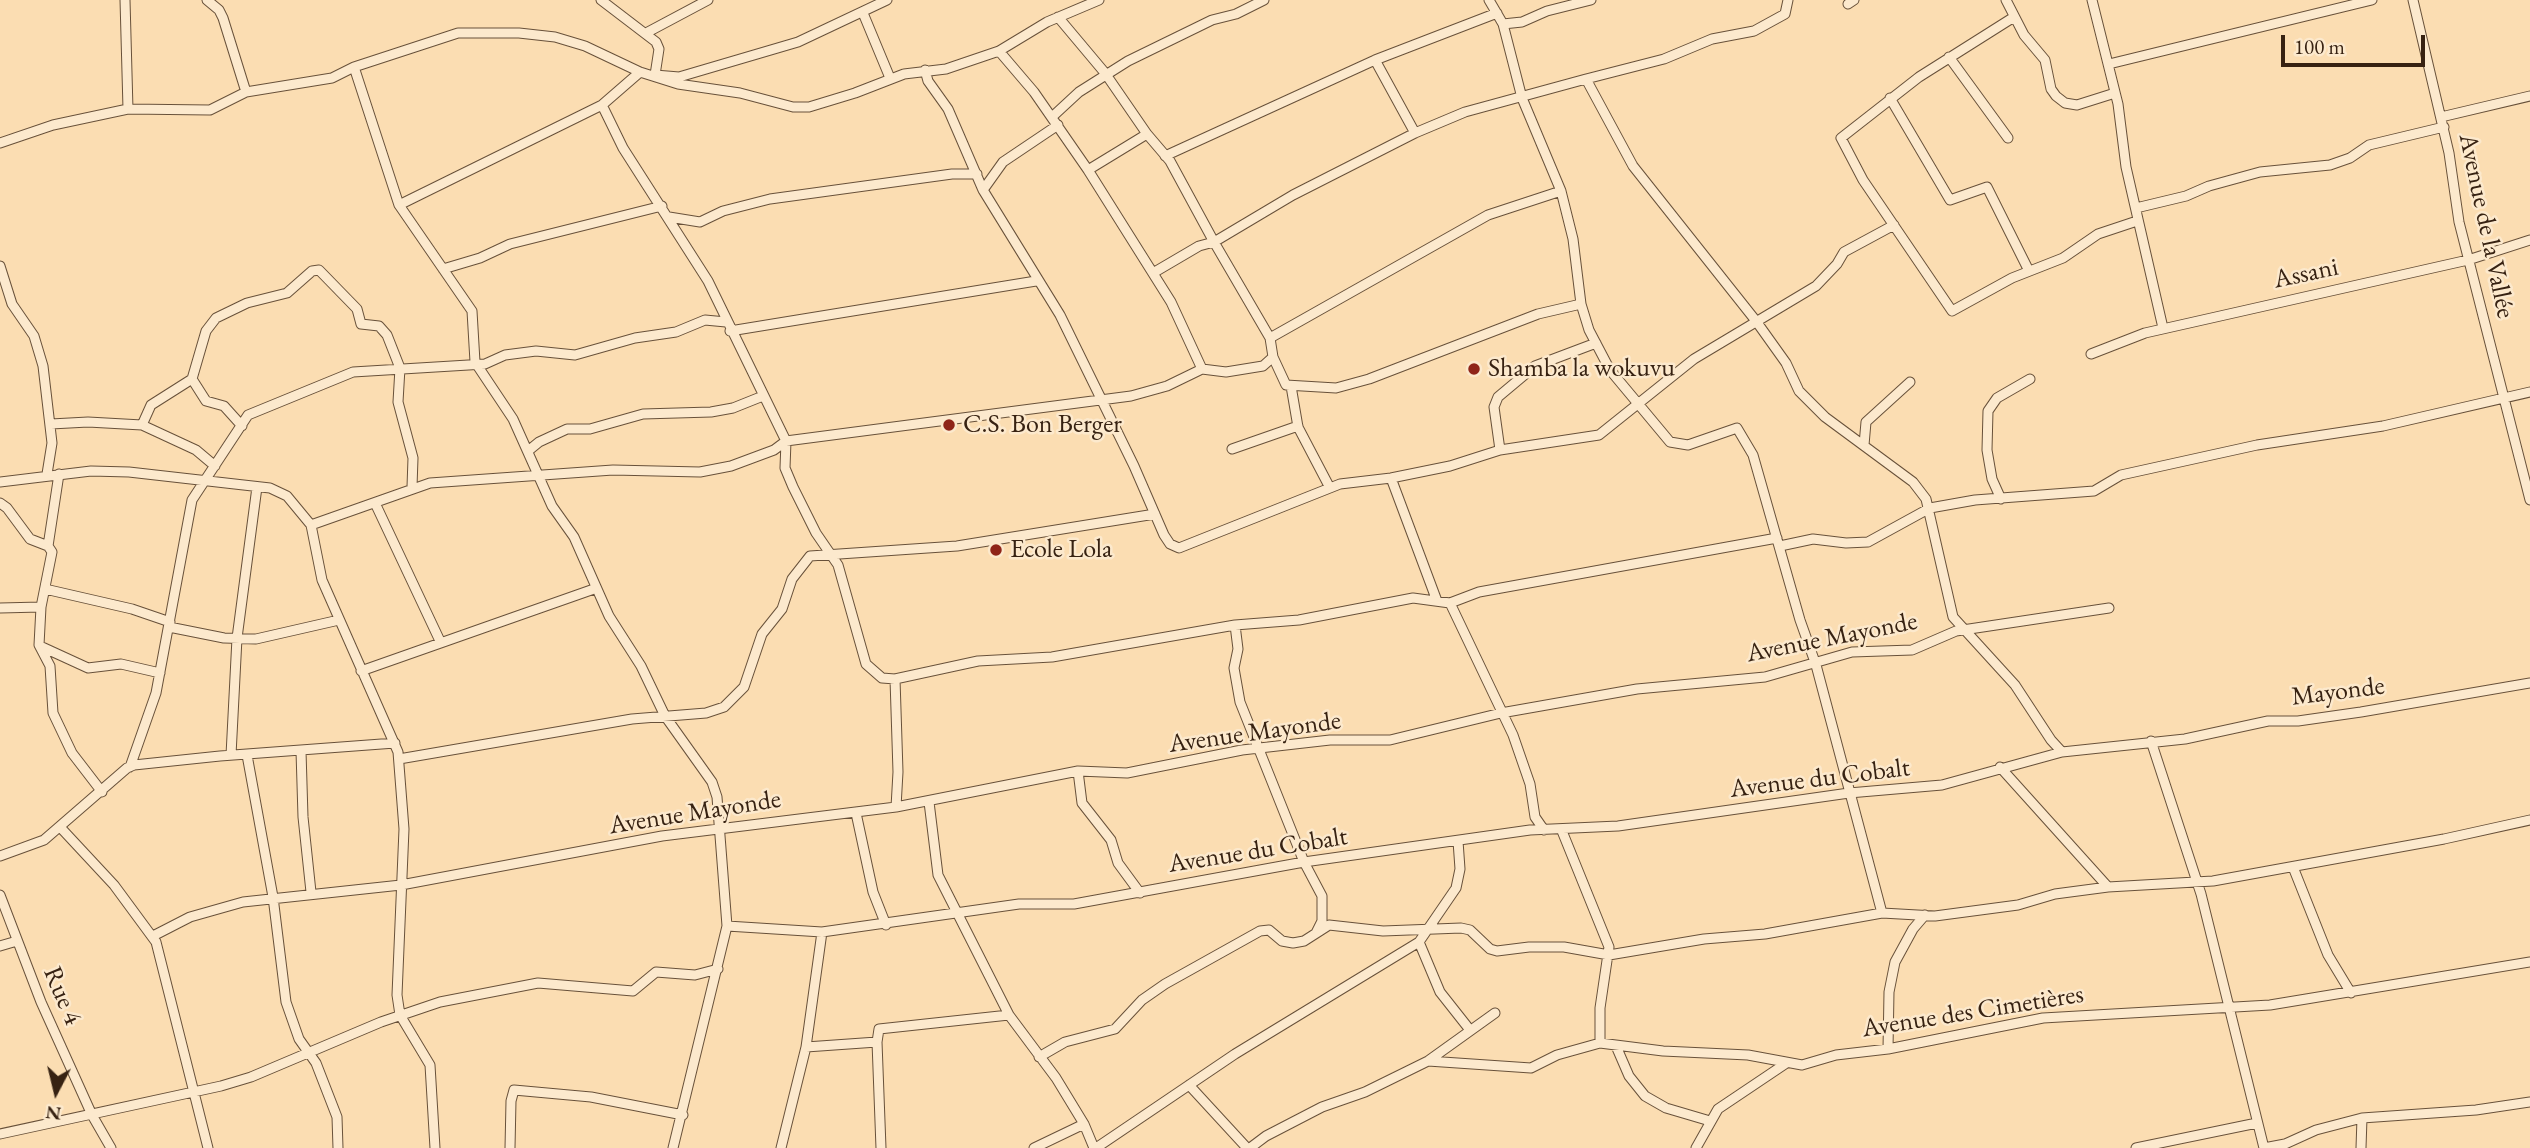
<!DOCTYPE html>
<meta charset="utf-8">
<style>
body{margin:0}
#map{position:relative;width:2530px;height:1148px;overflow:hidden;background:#fbddb2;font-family:"EB Garamond",serif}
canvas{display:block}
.north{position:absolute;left:21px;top:1057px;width:70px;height:70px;-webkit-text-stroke:5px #fce9cd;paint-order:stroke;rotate:187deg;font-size:19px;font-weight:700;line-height:28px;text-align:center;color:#372212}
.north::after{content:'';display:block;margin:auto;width:24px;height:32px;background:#372212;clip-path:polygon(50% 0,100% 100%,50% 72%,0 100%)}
.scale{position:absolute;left:2281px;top:35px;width:144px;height:32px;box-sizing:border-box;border:4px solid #372212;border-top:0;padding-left:9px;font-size:21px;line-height:24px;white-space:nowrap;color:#372212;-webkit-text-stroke:5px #fce9cd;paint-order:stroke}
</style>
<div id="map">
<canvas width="2530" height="1148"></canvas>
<div class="north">N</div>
<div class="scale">100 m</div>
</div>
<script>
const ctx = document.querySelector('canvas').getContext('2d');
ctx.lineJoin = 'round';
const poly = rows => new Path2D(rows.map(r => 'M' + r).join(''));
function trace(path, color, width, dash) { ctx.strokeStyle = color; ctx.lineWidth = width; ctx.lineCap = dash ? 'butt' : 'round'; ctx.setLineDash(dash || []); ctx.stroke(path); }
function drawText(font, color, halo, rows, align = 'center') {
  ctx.font = font + ' "EB Garamond",serif'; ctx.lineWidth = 5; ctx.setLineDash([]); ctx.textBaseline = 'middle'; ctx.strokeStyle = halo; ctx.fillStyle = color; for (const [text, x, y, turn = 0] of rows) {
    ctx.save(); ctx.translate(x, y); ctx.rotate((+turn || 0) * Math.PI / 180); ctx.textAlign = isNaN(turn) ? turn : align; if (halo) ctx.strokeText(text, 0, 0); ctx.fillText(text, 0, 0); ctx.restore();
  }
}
const street = poly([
 [125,0,128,109],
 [207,0,219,10,223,18,246,92],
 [601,0,656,42,659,49,655,75,679,77,798,42,887,0],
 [1489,0,1503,24,1522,98,1561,191,1573,239,1581,304,1589,330,1610,370,1670,442,1688,445,1737,428,1753,455,1800,620,1816,665,1882,913],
 [2006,0,2024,35,2045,60,2051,89,2056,96,2065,103,2077,105,2115,93],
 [2092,0,2118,104,2126,167,2163,328],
 [2413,0,2449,153,2459,222,2530,500],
 [1848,4,1854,0],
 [863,13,890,78],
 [1058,17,1105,73,1147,134],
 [2014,17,1919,77,1841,138,1863,180,1952,311,2012,278,2063,258,2098,234,2137,221],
 [1503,24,1522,22,1547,11,1591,0],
 [646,33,708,0],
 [999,51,1034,92,1088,170,1171,302,1202,369],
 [1949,57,2008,138],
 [2109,64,2372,0],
 [354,67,399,205,472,311,475,362,513,419,552,506,574,537,609,616,641,666,665,716,712,782,717,797,727,926,673,1148],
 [925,70,928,81,948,109,983,190,1060,315,1134,466,1164,535,1170,544,1179,548,1340,484,1391,478,1450,466,1500,450,1599,435,1694,359,1816,286,1837,264,1844,252,1894,225],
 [1586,79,1664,59,1712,39,1754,31,1785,14,1788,0],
 [1890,98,1950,200,1987,187,2029,271],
 [602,105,623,148,708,281,786,441,785,468,793,487,816,533,838,565,866,664,882,678,895,679,978,661,1052,657,1235,625,1299,620,1413,598,1450,603,1479,592,1777,538],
 [1052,117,1079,92,1128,61,1212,20,1236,14,1264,0],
 [2441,117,2530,96],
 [1415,133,1375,60,1497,13],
 [0,143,53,125,128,109,210,110,246,92,332,78,354,67,458,33,519,33,555,37,585,46,640,72,678,84,740,93,793,107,809,107,855,93,904,74,946,69,999,51,1047,22,1099,0],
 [1165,156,1375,60],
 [1088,170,1147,134,1170,161,1214,242,1199,246,1153,273],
 [983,190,1003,162,1058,125],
 [399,205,602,105,640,72],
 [2136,208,2186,196,2209,186,2260,172,2330,165,2350,158,2369,145,2444,127],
 [669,217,700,222,723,211,770,199,952,174,977,174],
 [0,266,12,304,34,336,43,366,52,443,47,474],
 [443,269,480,258,510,244,662,206],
 [730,331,1036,281],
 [1270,338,1488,215,1561,191],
 [2091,354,2145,333,2468,260,2530,240],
 [1273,357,1286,385,1336,388,1369,379,1538,314,1581,304],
 [192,379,206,401,224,406,242,426],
 [1291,386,1298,427,1330,488],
 [51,424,88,422,142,425,196,450,215,466],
 [142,425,151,405,192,379,206,331,216,318,247,303,287,293,312,271,319,270,357,309,361,324,379,326,387,335,400,368,398,402,413,458,412,487],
 [1864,445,1866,422,1910,382],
 [1232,449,1298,426],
 [1500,450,1494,407,1498,397,1535,366,1596,343],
 [528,451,539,442,567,429,590,429,643,414,711,412,733,408,763,396],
 [1391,478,1437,601],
 [0,482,91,471,129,472,270,488,287,496,311,525,322,580,398,752,404,829,397,995,400,1015,430,1065,435,1148],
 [2001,499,1992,479,1987,450,1988,411,1997,398,2030,379],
 [0,503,7,508,30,539,48,546,52,552,41,607,0,608],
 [375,503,440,641],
 [311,525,430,483,613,470,700,472,731,466,774,450,786,441,1131,396,1167,386,1202,369,1226,372,1263,366,1273,357,1270,338,1214,242,1293,195,1415,133,1465,112,1586,79,1633,166,1756,321,1786,363,1799,391,1825,417,1913,482,1926,499,1953,617,2015,685,2051,740,2062,752],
 [48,546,59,474],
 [1780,546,1813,539,1846,543,1868,542,1930,508,1975,500,2094,491,2121,475,2257,445,2383,426,2530,392],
 [45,589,132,609,170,622],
 [1450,603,1513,735,1530,784,1535,817,1544,830],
 [41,607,39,645,50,666,53,713,72,753,102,792],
 [1235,625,1238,649,1234,668,1240,702,1304,862,1322,896,1322,921,1316,933],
 [169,627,224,638,256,639,339,620],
 [40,646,88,668,121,664,160,673],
 [361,671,594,589],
 [895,679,898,772,896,807],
 [2151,741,2201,894,2264,1148],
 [301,751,303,817,311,892],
 [231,755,237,638,257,487],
 [247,755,273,897,286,1002,299,1039,316,1063,337,1117,338,1148],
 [399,759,632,719,706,713,724,707,744,687,762,634,782,609,792,579,810,556,957,546,1155,514],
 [130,767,156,693,192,500,248,415,353,372,485,364,505,355,536,351,575,355,635,338,676,332,705,320,726,322],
 [2000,767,2108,887],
 [1078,771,1082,803,1111,840,1118,863,1140,893],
 [929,802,938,875,1009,1015,1056,1078,1084,1124,1094,1148],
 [856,813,873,892,886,925],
 [60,827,114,885,156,942,208,1148],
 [1562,831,1609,947,1600,1008,1600,1043],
 [0,856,44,840,127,768,134,765,220,756,395,743],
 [2293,867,2328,955,2351,993],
 [0,895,41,1002,92,1115,111,1148],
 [727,926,822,932,1019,904,1074,904,1304,862,1530,830,1618,826,1849,793,1942,785,2062,752,2185,739,2268,721,2298,721,2361,712,2530,683],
 [153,936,190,917,243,902,401,885,662,836,896,807,1078,771,1127,773,1242,750,1330,740,1390,740,1501,713,1637,689,1765,677,1852,652,1912,650,1956,631,2109,608],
 [1419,942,1440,992,1470,1030],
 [0,946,17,941],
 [1616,1046,1629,1076,1645,1096,1666,1108,1710,1121],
 [806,1047,877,1042],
 [1888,1049,1889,992,1895,962,1913,929,1925,915],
 [1039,1057,1065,1042,1115,1029,1142,1000,1165,984,1260,931,1269,930,1282,941,1293,943,1304,941,1329,925,1383,931,1461,928,1470,930,1490,949,1497,951,1529,947,1564,947,1609,955,1704,939,1765,934,1882,913,1935,916,2018,905,2055,894,2108,887,2213,881,2444,839,2530,820],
 [1428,1061,1531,1068,1557,1055,1600,1043,1663,1051,1748,1055,1802,1065,1836,1055,1888,1049,2043,1018,2270,1005,2530,962],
 [1189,1085,1247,1148],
 [0,1134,221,1086,251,1077,381,1022,440,1002,538,983,633,991,656,972,695,975,718,969],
 [510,1148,511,1101,514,1090,591,1097,683,1115],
 [781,1148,806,1047,822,932],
 [881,1148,877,1042,879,1029,1009,1015],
 [1034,1148,1084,1124],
 [1096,1148,1235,1054,1419,942,1456,888,1460,869,1458,841],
 [1250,1148,1266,1136,1322,1107,1365,1092,1428,1061,1495,1013],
 [1696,1148,1718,1109,1785,1064],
 [2136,1148,2257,1123],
 [2264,1148,2285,1144,2316,1130,2362,1118,2476,1110,2530,1102],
 [2361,1148,2362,1118]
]);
trace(street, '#68513a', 11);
trace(street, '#fce9cd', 9);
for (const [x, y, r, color] of [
 [1474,369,7,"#8f2418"],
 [949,425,7,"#8f2418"],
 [996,550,7,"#8f2418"]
]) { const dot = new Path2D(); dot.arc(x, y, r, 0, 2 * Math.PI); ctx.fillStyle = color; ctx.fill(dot); trace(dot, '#fce9cd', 2.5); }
drawText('26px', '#372212', '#fce9cd', [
 ["Avenue de la Vallée",2486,226,78],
 ["Assani",2306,274,-12],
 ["Avenue Mayonde",1832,638,-11],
 ["Mayonde",2338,692,-7],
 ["Avenue Mayonde",1255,733,-8],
 ["Avenue du Cobalt",1820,779,-7],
 ["Avenue Mayonde",695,813,-9],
 ["Avenue du Cobalt",1258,851,-9],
 ["Rue 4",62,996,67],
 ["Avenue des Cimetières",1973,1012,-9]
]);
drawText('26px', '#372212', '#fce9cd', [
 ["Shamba la wokuvu",1488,369],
 ["C.S. Bon Berger",963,425],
 ["Ecole Lola",1010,550]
], 'left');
</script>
